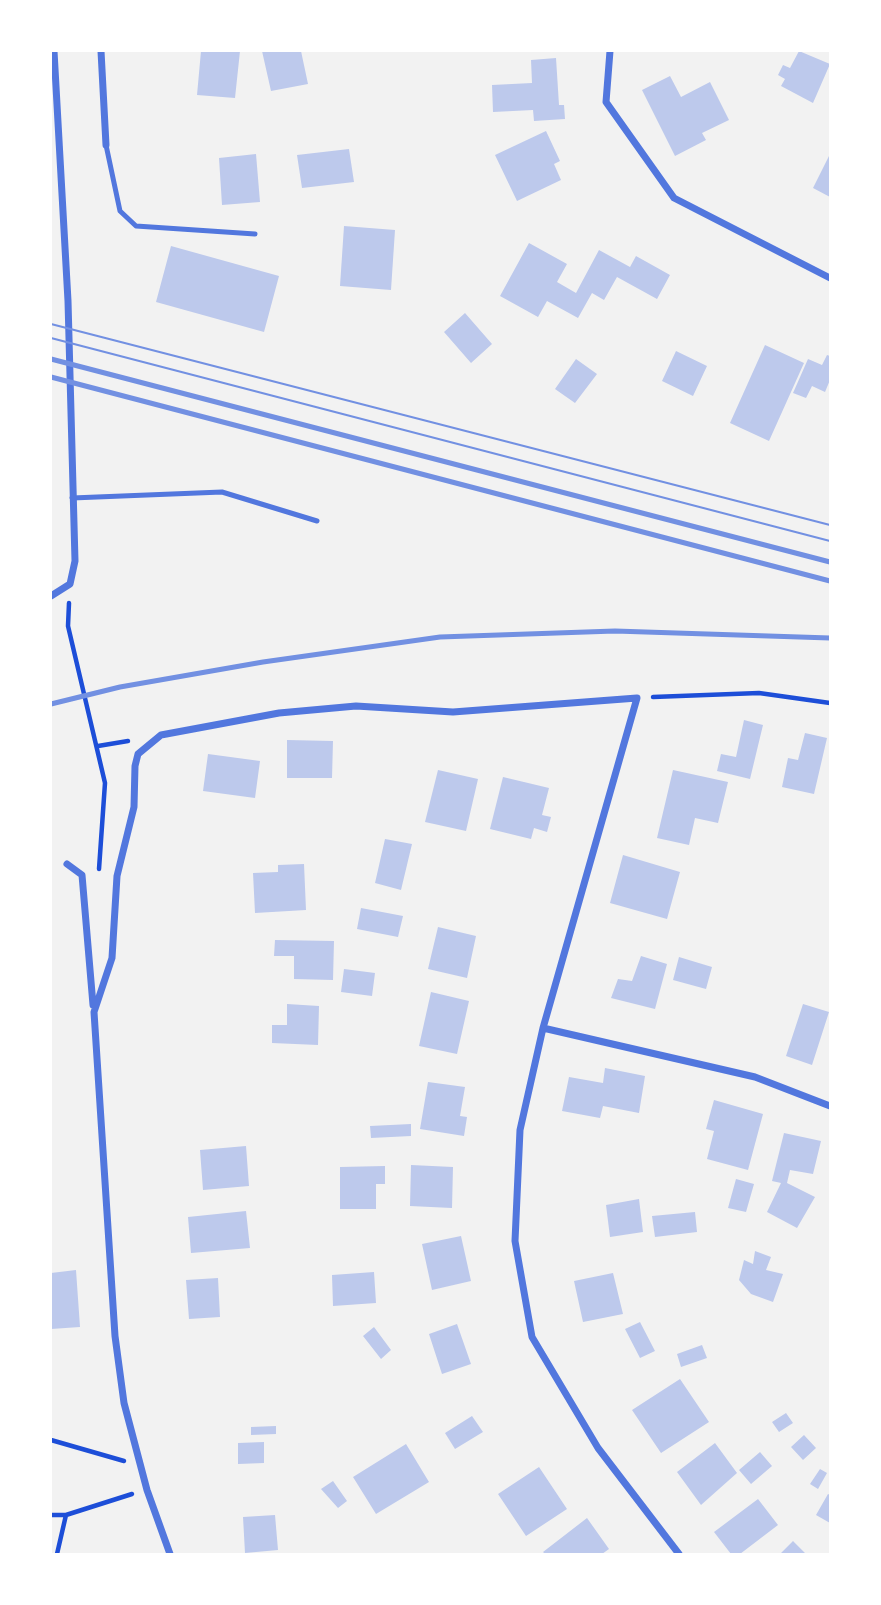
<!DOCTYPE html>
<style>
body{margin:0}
#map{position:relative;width:881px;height:1605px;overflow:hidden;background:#f2f2f2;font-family:"Roboto Condensed",sans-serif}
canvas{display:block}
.frame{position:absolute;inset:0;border:52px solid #fff;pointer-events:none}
</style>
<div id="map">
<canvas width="881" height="1605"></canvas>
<div class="frame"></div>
</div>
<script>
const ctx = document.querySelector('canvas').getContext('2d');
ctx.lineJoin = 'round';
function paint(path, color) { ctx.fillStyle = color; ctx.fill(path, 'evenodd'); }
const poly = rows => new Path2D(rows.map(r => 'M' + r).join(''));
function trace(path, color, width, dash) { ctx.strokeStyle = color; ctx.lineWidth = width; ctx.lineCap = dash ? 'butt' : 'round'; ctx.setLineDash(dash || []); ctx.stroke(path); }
paint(poly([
 [201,51,240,51,235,98,197,95],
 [262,51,301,51,308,84,271,91],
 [799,51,830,64,813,103,781,86,785,79,778,75,783,65,790,68],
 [556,58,559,105,564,105,565,119,534,121,533,110,493,112,492,85,532,83,531,60],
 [670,76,681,97,710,82,729,120,702,133,706,140,675,156,642,90],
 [546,131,560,161,554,164,561,180,517,201,495,155],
 [349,149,354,182,302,188,297,155],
 [256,154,260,202,222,205,219,158],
 [830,154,830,197,813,188],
 [344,226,395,230,391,290,340,286],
 [529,243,567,264,557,282,576,293,599,250,630,267,636,256,670,275,657,299,617,277,604,300,592,293,578,318,547,301,538,317,500,296],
 [171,246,279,276,264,332,156,302],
 [465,313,492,344,471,363,444,332],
 [765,345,804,363,769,441,730,423],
 [676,351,707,366,693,396,662,381],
 [827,355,830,356,830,380,825,392,812,386,806,398,793,393,808,359,822,365],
 [576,359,597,374,575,403,555,389],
 [744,720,763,725,750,779,717,771,721,754,736,757],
 [805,733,827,738,814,794,782,787,788,758,798,760],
 [287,740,333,741,332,778,287,778],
 [208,754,260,761,255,798,203,791],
 [438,770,478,779,466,831,425,822],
 [673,770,728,782,718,823,695,818,689,845,657,838],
 [503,777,549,788,542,815,551,817,547,832,534,828,531,839,490,829],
 [385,839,412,844,401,890,375,883],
 [623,855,680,872,667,919,610,903],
 [304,864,306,910,255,913,253,873,278,872,278,865],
 [361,908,403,916,398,937,357,929],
 [438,927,476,936,467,978,428,969],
 [275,940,334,941,333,980,294,979,294,956,274,956],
 [641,956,667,964,655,1009,611,998,618,979,632,981],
 [679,957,712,967,706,989,673,980],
 [344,969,375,973,372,996,341,992],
 [431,992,469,1001,457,1054,419,1046],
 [287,1004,319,1006,318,1045,272,1043,272,1025,287,1025],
 [803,1004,829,1012,812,1065,786,1056],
 [605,1068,645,1076,639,1113,603,1106,600,1118,562,1111,569,1077,603,1083],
 [428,1082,465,1087,460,1116,467,1117,464,1136,420,1129],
 [714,1100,763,1114,748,1170,707,1159,714,1131,706,1129],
 [411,1124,411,1136,371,1138,370,1126],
 [784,1133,821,1141,813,1174,790,1170,787,1183,815,1197,797,1228,767,1212,781,1183,772,1181],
 [246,1146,249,1186,203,1190,200,1150],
 [411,1165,453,1167,452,1208,410,1206],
 [385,1166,385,1184,376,1184,376,1209,340,1209,340,1167],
 [736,1179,754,1184,746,1212,728,1208],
 [639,1199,643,1232,610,1237,606,1205],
 [246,1211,250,1248,191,1253,188,1217],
 [695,1212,697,1232,655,1237,652,1216],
 [461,1236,471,1281,432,1290,422,1244],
 [755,1251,771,1257,766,1270,783,1274,773,1302,751,1294,739,1280,744,1260,753,1264],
 [76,1270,80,1327,51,1329,51,1273],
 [374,1272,376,1303,333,1306,332,1275],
 [613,1273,623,1314,583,1322,574,1281],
 [218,1278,220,1317,189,1319,186,1280],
 [640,1322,655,1351,640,1358,625,1329],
 [457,1324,471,1364,442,1374,429,1334],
 [374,1327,391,1350,381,1359,363,1336],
 [702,1345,707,1358,681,1367,677,1354],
 [680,1379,709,1422,661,1453,632,1410],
 [786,1413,793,1423,779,1432,772,1422],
 [472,1416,483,1432,455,1449,445,1433],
 [276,1426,276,1434,251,1435,251,1427],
 [804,1435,816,1448,803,1460,791,1447],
 [264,1442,264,1463,238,1464,238,1443],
 [715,1443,737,1473,701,1505,677,1472],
 [406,1444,429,1482,376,1514,353,1477],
 [760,1452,772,1466,751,1484,739,1470],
 [539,1467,567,1509,526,1536,498,1494],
 [820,1469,827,1473,818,1489,810,1484],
 [333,1481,347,1501,338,1508,321,1489],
 [828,1494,830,1495,830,1523,816,1515],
 [758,1499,778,1525,740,1554,731,1554,714,1532],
 [275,1515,278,1550,245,1553,243,1517],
 [587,1518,609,1549,602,1554,545,1554,543,1552],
 [793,1541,806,1554,780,1554]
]), '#bdc9ec');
trace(poly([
 [69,603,68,626,105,783,99,869],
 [653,697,759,693,830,703],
 [98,746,128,741],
 [51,1440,124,1461],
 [51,1515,66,1515,132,1494],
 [57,1554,66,1515]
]), '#1d4ed8', 4.5);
trace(poly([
 [106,145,120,211,136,226,255,234],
 [72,498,222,492,317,521]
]), '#5277de', 5);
trace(poly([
 [101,51,106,145],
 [610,51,606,102,674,198,830,278],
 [51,596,70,584,75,561,68,301,54,51],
 [67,864,82,875,93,1005],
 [543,1028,755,1077,830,1106],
 [170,1554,147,1490,124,1403,115,1336,94,1012,112,958,117,876,134,807,135,766,138,754,161,735,279,713,356,706,453,712,637,698,543,1028,520,1130,515,1241,532,1337,598,1448,679,1554]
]), '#5277de', 7);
trace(poly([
 [51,324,830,525],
 [51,338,830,541]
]), '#7290e2', 2);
trace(poly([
 [51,359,830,562],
 [51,377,830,581],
 [51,704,120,687,263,662,440,637,615,631,830,638]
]), '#7290e2', 5);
</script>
